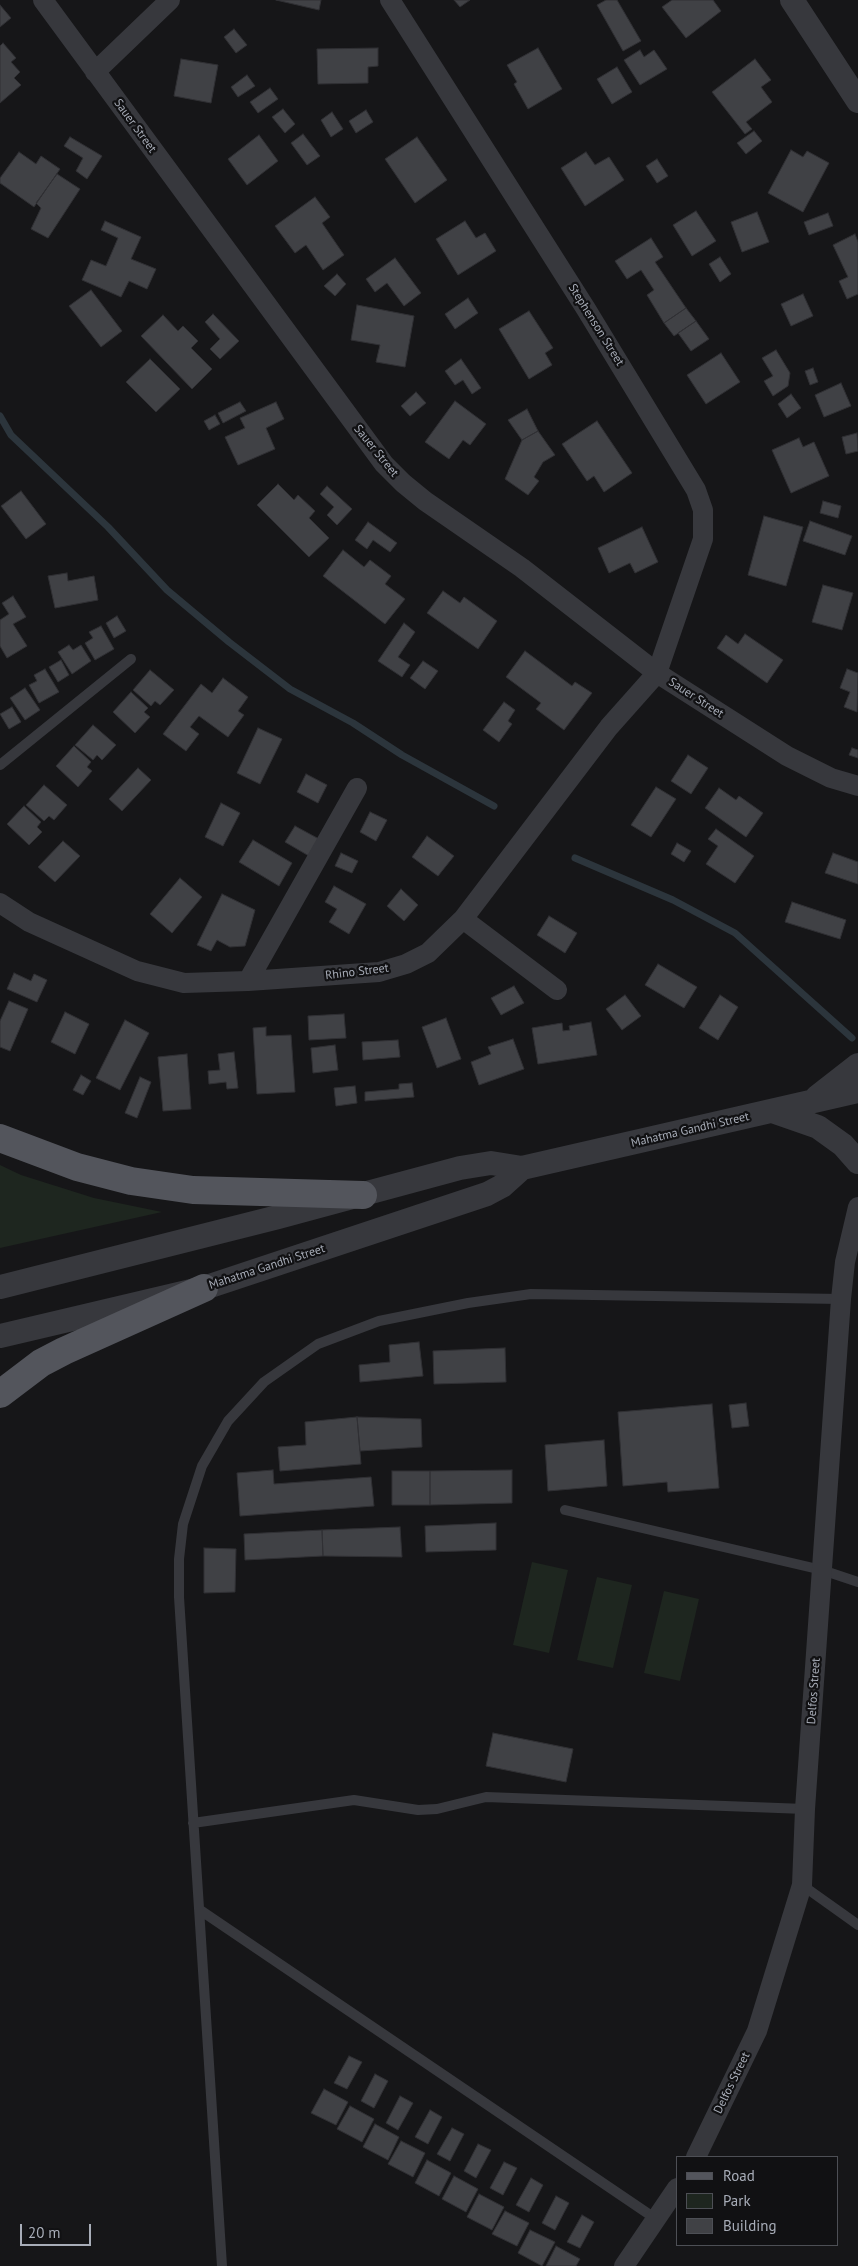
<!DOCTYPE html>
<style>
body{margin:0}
#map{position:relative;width:858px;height:2266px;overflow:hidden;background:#161618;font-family:"PT Sans",sans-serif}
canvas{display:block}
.legend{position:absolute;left:676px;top:2156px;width:162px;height:90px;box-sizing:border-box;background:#111113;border:1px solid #4d4f55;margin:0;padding:6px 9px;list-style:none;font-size:15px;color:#a8adb8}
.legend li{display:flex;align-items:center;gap:10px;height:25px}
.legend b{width:25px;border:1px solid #4d4f55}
.scale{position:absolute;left:20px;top:2224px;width:71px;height:22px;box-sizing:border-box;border:2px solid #a8adb8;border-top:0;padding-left:6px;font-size:15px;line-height:18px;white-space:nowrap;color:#a8adb8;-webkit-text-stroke:4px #111113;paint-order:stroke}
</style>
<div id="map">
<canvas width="858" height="2266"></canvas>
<ul class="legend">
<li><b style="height:6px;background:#53555c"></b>Road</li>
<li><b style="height:14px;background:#1e261f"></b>Park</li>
<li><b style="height:14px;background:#404145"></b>Building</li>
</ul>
<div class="scale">20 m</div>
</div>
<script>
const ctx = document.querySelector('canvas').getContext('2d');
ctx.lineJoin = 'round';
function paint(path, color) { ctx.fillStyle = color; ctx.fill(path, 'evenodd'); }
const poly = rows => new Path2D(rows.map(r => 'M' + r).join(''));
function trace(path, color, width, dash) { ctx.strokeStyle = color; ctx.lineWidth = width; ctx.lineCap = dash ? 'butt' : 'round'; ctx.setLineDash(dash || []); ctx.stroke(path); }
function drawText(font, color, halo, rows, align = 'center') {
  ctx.font = font + ' "PT Sans",sans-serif'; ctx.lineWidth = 4.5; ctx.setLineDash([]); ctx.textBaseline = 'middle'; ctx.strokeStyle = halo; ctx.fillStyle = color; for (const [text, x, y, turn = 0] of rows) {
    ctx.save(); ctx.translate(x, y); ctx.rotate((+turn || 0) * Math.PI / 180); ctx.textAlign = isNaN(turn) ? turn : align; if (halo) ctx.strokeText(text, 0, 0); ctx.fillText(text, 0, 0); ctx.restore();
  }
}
paint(poly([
 [0,1165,21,1175,94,1198,162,1212,0,1248],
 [532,1562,568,1570,549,1653,513,1645],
 [597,1577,632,1585,613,1668,577,1660],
 [664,1591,699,1599,680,1681,644,1673]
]), '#1e261f');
trace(poly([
 [0,416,11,435,108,527,167,590,229,642,290,689,353,723,402,755,494,806],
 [575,858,673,900,735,933,852,1038]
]), '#2c353c', 7);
const building = poly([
 [276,0,321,0,319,10,276,0],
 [454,0,470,0,460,7,454,0],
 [606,0,617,0,641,41,623,51,597,5,606,0],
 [672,0,713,0,721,11,686,38,662,7,672,0],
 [0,5,11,18,0,27,0,5],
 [234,29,247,45,236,53,224,37,234,29],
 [3,43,16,58,11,62,20,72,14,78,21,85,0,103,0,46,3,43],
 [378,48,378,66,368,67,368,83,318,84,317,49,378,48],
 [538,48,562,89,528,109,514,84,517,82,507,65,538,48],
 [640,50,644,57,654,50,667,69,640,85,624,60,640,50],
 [181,59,218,65,211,103,174,96,181,59],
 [755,59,771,80,761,87,772,102,746,122,752,129,745,134,712,92,755,59],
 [617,67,632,92,612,104,597,79,617,67],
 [247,75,255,86,238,97,231,87,247,75],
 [270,88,278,99,258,113,250,102,270,88],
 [283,109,295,124,285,133,272,117,283,109],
 [366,110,373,122,356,133,349,121,366,110],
 [332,112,343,129,331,137,321,120,332,112],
 [754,131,762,141,746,154,737,143,754,131],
 [303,134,320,156,307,165,291,143,303,134],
 [259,135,278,161,247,185,228,159,259,135],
 [70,137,102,156,87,179,76,171,83,158,64,146,70,137],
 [417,137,447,180,415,203,385,159,417,137],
 [791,150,803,157,807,151,829,163,803,212,768,193,791,150],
 [19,152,36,164,41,156,60,169,34,207,0,183,0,178,19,152],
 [586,152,595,165,609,157,624,180,585,206,561,168,586,152],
 [657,159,668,176,657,183,646,166,657,159],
 [57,174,80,189,48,238,31,229,41,208,36,203,57,174],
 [315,197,330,217,322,223,344,255,323,270,306,245,295,253,275,226,315,197],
 [696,211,716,241,692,256,673,225,696,211],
 [757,212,769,242,742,252,731,222,757,212],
 [828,213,833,226,809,235,804,222,828,213],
 [105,221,141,237,131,259,156,269,147,289,129,281,121,297,82,280,91,260,106,266,118,238,101,230,105,221],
 [465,221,476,238,485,233,496,251,458,275,436,239,465,221],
 [855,234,858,242,858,294,847,299,839,281,848,277,833,245,855,234],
 [651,238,663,257,655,262,686,308,664,323,647,295,654,290,641,270,627,279,615,261,651,238],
 [720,257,731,274,720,282,709,264,720,257],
 [395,258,421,293,404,306,387,283,375,292,366,279,395,258],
 [337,274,346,284,335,296,324,286,337,274],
 [91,290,122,331,101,347,69,306,91,290],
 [803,294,813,316,791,326,781,304,803,294],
 [468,298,478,313,455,329,445,314,468,298],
 [357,305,414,316,405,367,376,362,380,345,351,340,357,305],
 [686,308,696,321,674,336,664,323,686,308],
 [529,311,553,348,545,353,552,365,529,379,499,329,529,311],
 [213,314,239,341,220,359,210,349,220,339,205,322,213,314],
 [163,315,178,331,183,326,198,341,191,348,212,369,192,389,141,336,163,315],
 [696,321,709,339,691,351,678,333,696,321],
 [776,350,790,373,788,386,773,396,764,381,773,376,762,358,776,350],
 [721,353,740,382,706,404,687,375,721,353],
 [150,359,180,389,156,412,126,382,150,359],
 [461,359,481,388,472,394,463,380,455,385,445,371,461,359],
 [813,368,818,382,810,385,805,371,813,368],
 [841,383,851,406,824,417,815,395,841,383],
 [416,392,426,403,410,416,401,406,416,392],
 [791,394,801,408,787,418,778,404,791,394],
 [455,401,486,424,470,445,463,440,449,459,425,442,455,401],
 [240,402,246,411,223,423,218,413,240,402],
 [276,402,284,419,266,428,275,449,238,465,225,437,245,428,240,418,276,402],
 [527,409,538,431,522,440,508,420,527,409],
 [215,415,220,424,209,430,204,421,215,415],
 [597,421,632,473,604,492,594,476,587,481,562,444,597,421],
 [538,431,555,455,543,462,534,477,539,481,528,495,505,479,522,440,538,431],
 [857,433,858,451,846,454,842,437,857,433],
 [799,438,803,447,814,442,829,476,791,493,772,450,799,438],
 [278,484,294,500,298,495,315,511,309,518,329,538,309,557,257,505,278,484],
 [327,486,352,509,337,525,327,515,334,507,320,494,327,486],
 [21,491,46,524,26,539,1,506,21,491],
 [823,501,841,506,838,518,820,513,823,501],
 [764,516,803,527,786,586,748,575,764,516],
 [810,521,852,536,845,555,803,541,810,521],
 [368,522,397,543,390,552,373,540,367,549,355,540,368,522],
 [642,527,658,562,635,573,630,563,609,573,598,548,642,527],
 [343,550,364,567,370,560,391,576,385,584,405,599,385,624,323,576,343,550],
 [67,573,68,581,94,576,98,600,55,608,48,576,67,573],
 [823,585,853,593,842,630,812,622,823,585],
 [443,591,460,603,464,597,497,621,478,649,427,613,443,591],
 [13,596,26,617,13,624,27,646,7,658,0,646,0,620,9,614,2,603,13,596],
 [117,616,126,631,114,638,106,623,117,616],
 [404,623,415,632,398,657,410,665,402,677,378,661,404,623],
 [101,626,114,649,95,660,85,643,93,638,89,632,101,626],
 [745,634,783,660,767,683,717,648,726,635,738,644,745,634],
 [69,645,73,650,81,645,91,661,72,674,58,652,69,645],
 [525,651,572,686,575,682,592,693,564,730,536,709,541,703,506,677,525,651],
 [61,660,69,675,58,682,49,667,61,660],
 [423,661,438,671,425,689,410,678,423,661],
 [45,669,59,692,39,703,29,685,37,681,34,675,45,669],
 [847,669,858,673,857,712,844,707,850,692,840,688,847,669],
 [150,670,174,690,160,705,155,701,151,706,133,690,150,670],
 [223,678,248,697,238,711,244,715,228,737,199,716,190,727,199,734,186,751,163,734,201,684,212,693,223,678],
 [25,688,40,710,25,720,10,698,25,688],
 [131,692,148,708,144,712,150,717,135,733,113,712,131,692],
 [504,702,515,710,508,721,512,724,499,742,483,730,504,702],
 [12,707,21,722,9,729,0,714,12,707],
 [93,725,116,745,102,760,97,755,93,760,75,745,93,725],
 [258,728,282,739,260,784,237,773,258,728],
 [74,746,91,762,87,767,92,771,78,787,56,766,74,746],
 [852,748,858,750,858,758,849,755,852,748],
 [688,755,708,768,691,794,671,781,688,755],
 [138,768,151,780,122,811,109,799,138,768],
 [306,774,327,785,318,803,297,792,306,774],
 [44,785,67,805,54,820,49,816,44,821,26,805,44,785],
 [656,787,676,799,651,837,631,825,656,787],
 [719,788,736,800,739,796,763,813,746,837,705,808,719,788],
 [221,803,240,813,223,846,205,837,221,803],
 [24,806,41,822,37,827,42,832,29,845,7,824,24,806],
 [370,812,387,820,376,841,360,832,370,812],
 [295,826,319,839,309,856,285,842,295,826],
 [716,829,754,856,735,883,706,864,718,846,708,839,716,829],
 [427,836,454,856,438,876,412,857,427,836],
 [253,840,292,863,279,886,239,862,253,840],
 [63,841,80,856,55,882,38,867,63,841],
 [677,843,691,851,684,862,671,854,677,843],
 [341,853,358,861,352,873,335,866,341,853],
 [833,853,858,862,858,884,825,873,833,853],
 [180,878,202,897,172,933,150,914,180,878],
 [334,886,366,904,349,934,329,922,337,909,325,902,334,886],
 [401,889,418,905,404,921,387,906,401,889],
 [222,894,255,910,245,946,230,947,217,940,211,951,197,945,222,894],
 [792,902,846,920,840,939,785,922,792,902],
 [549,916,577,933,565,953,537,935,549,916],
 [658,964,697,987,684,1008,645,985,658,964],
 [14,973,31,981,34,974,47,980,37,1002,7,989,14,973],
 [514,986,524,1003,501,1015,491,998,514,986],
 [625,995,641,1016,622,1030,606,1009,625,995],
 [720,995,738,1007,718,1040,699,1028,720,995],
 [9,1001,28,1009,10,1051,0,1047,0,1021,9,1001],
 [65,1012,89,1024,75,1054,51,1042,65,1012],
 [344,1014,346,1038,309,1040,308,1016,344,1014],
 [446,1018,461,1059,437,1068,422,1027,446,1018],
 [125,1020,149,1033,120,1090,96,1078,125,1020],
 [591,1022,597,1055,538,1064,532,1028,562,1023,563,1031,570,1030,569,1026,591,1022],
 [266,1027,266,1036,291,1035,295,1092,257,1094,253,1028,266,1027],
 [513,1039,524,1069,479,1085,471,1062,491,1054,488,1047,513,1039],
 [398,1040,400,1057,363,1060,362,1042,398,1040],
 [335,1045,338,1070,313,1073,311,1048,335,1045],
 [234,1052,238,1088,227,1089,226,1082,209,1084,208,1071,220,1070,218,1054,234,1052],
 [187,1054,191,1109,163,1111,158,1057,187,1054],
 [81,1075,91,1081,83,1095,73,1090,81,1075],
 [140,1077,151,1082,137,1118,125,1113,140,1077],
 [412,1083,414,1097,365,1101,365,1092,399,1089,399,1084,412,1083],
 [355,1086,357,1103,336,1106,334,1088,355,1086],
 [419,1342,423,1376,360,1382,359,1365,390,1362,389,1345,419,1342],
 [505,1348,506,1382,434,1384,433,1351,505,1348],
 [746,1403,749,1426,732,1428,729,1405,746,1403],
 [712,1404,719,1488,668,1492,667,1482,623,1486,618,1412,712,1404],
 [357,1417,421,1419,422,1447,360,1451,357,1417],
 [357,1417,361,1464,280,1471,278,1447,306,1445,305,1422,357,1417],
 [604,1440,607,1486,548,1491,545,1445,604,1440],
 [273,1470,274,1484,371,1477,374,1506,240,1516,237,1473,273,1470],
 [512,1470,512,1503,430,1505,430,1471,512,1470],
 [392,1471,430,1471,430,1505,392,1505,392,1471],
 [496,1523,496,1550,426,1552,425,1526,496,1523],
 [400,1527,402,1557,323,1556,322,1530,400,1527],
 [322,1530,323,1556,245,1560,244,1534,322,1530],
 [204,1548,236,1549,235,1592,204,1593,204,1548],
 [493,1733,573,1749,566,1782,486,1766,493,1733],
 [349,2056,362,2062,347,2089,334,2083,349,2056],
 [375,2074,388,2081,374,2108,361,2101,375,2074],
 [324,2089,348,2102,336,2125,311,2113,324,2089],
 [400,2096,413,2103,398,2130,386,2123,400,2096],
 [350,2106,374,2119,362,2142,337,2129,350,2106],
 [430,2110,442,2117,428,2144,415,2137,430,2110],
 [375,2124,399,2137,388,2160,363,2147,375,2124],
 [452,2128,464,2134,450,2161,437,2154,452,2128],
 [401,2141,425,2153,413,2177,388,2164,401,2141],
 [478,2144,491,2150,476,2178,464,2171,478,2144],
 [427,2160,451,2173,439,2196,415,2183,427,2160],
 [504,2162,517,2168,503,2195,490,2188,504,2162],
 [454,2176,478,2189,466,2212,442,2199,454,2176],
 [531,2178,543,2185,529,2212,516,2205,531,2178],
 [479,2194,504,2207,492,2230,467,2217,479,2194],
 [556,2196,569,2203,555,2230,542,2223,556,2196],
 [505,2211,529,2223,517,2246,492,2234,505,2211],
 [582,2215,594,2222,580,2248,567,2242,582,2215],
 [530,2230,555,2242,542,2266,518,2253,530,2230],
 [556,2246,580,2259,576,2266,546,2266,556,2246]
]);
paint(building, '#404145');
trace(building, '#303034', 1);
trace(poly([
 [0,765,131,659],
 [565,1510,822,1570,858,1582],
 [193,1823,354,1800,418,1810,437,1809,486,1797,805,1809],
 [802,1885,858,1925],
 [200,1910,656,2219],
 [222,2266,179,1597,179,1559,183,1524,202,1466,228,1421,264,1382,318,1344,379,1321,468,1303,531,1294,841,1299]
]), '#37383d', 10);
trace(poly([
 [43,0,384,464,403,483,425,501,522,568,657,673,787,756,831,778,858,786],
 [95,72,170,0],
 [0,903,29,922,137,971,184,983,248,981,379,972,406,964,428,953,463,919,609,727,657,673,703,539,703,510,696,490,586,309,390,0],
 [463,919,557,990],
 [248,981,357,788],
 [696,2157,757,2031,802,1885,805,1809,841,1299,845,1262,858,1207],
 [624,2266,677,2188]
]), '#37383d', 20);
trace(poly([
 [792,0,858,101],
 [817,1097,858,1065],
 [772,1111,818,1127,843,1145,858,1162],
 [0,1287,278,1217,460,1168,491,1163,522,1168,858,1091],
 [0,1336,204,1288,487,1194,502,1186,522,1168]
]), '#37383d', 24);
trace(poly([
 [0,1138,77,1167,131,1181,193,1190,363,1195],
 [0,1394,41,1363,64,1351,204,1288]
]), '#53555c', 28);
drawText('12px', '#a8adb8', '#111113', [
 ["Sauer Street",135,126,54],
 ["Stephenson Street",596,325,58],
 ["Sauer Street",376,451,51],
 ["Sauer Street",696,698,33],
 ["Rhino Street",357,972,-7],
 ["Mahatma Gandhi Street",690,1130,-13],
 ["Mahatma Gandhi Street",267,1267,-18],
 ["Delfos Street",814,1691,-86],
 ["Delfos Street",732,2083,-64]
]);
</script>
